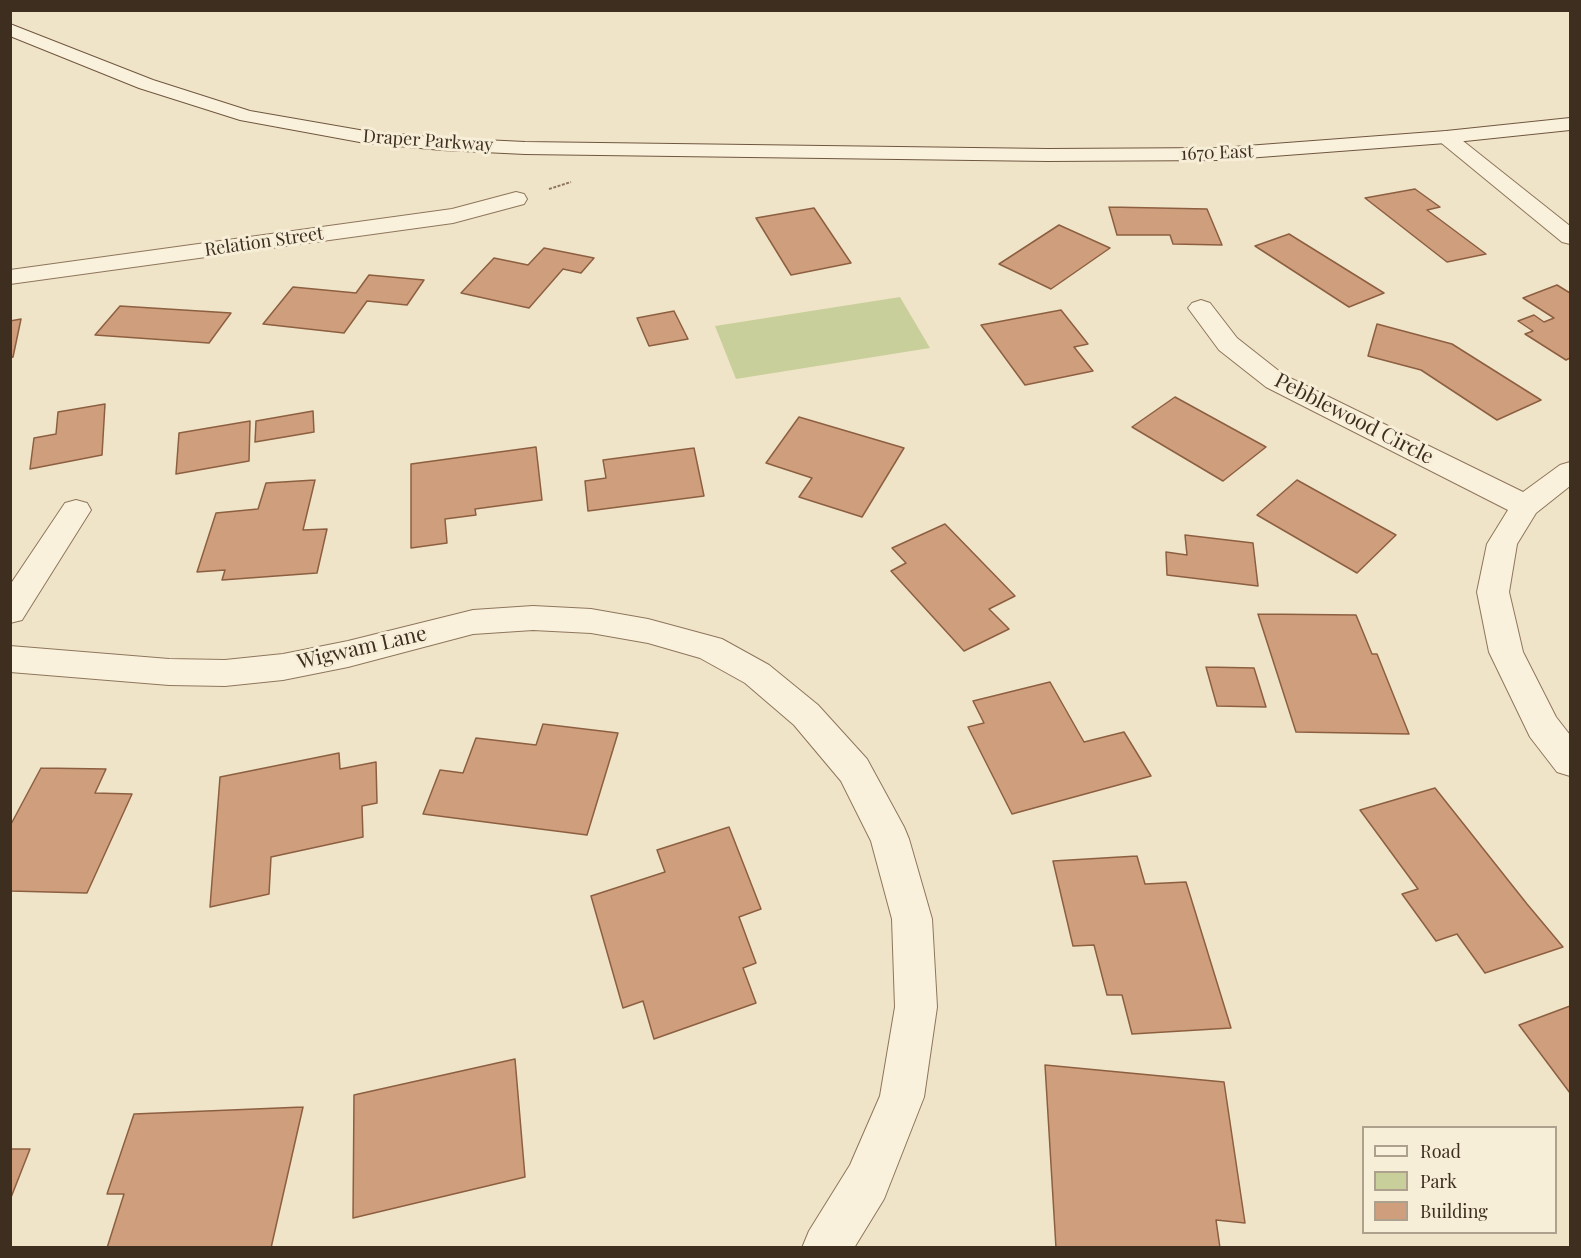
<!DOCTYPE html>
<style>
body{margin:0}
#map{position:relative;width:1581px;height:1258px;overflow:hidden;background:#f0e4c8;font-family:"Playfair Display",serif}
canvas{display:block}
.frame{position:absolute;inset:0;border:12px solid #3d2e20;pointer-events:none}
.legend{position:absolute;left:1362px;top:1126px;width:195px;height:108px;box-sizing:border-box;background:#f7eed8;border:2px solid #ada18e;margin:0;padding:8px 10px;list-style:none;font-size:18px;color:#3d2e20}
.legend li{display:flex;align-items:center;gap:12px;height:30px}
.legend b{width:30px;border:2px solid #ada18e}
</style>
<div id="map">
<canvas width="1581" height="1258"></canvas>
<div class="frame"></div>
<ul class="legend">
<li><b style="height:8px;background:#faf1dc"></b>Road</li>
<li><b style="height:16px;background:#c9cf9b"></b>Park</li>
<li><b style="height:16px;background:#cf9f7d"></b>Building</li>
</ul>
</div>
<script>
const ctx = document.querySelector('canvas').getContext('2d');
ctx.lineJoin = 'round';
function paint(path, color) { ctx.fillStyle = color; ctx.fill(path, 'evenodd'); }
const poly = rows => new Path2D(rows.map(r => 'M' + r).join(''));
function trace(path, color, width, dash) { ctx.strokeStyle = color; ctx.lineWidth = width; ctx.lineCap = dash ? 'butt' : 'round'; ctx.setLineDash(dash || []); ctx.stroke(path); }
function drawText(font, color, halo, rows, align = 'center') {
  ctx.font = font + ' "Playfair Display",serif'; ctx.lineWidth = 6; ctx.setLineDash([]); ctx.textBaseline = 'middle'; ctx.strokeStyle = halo; ctx.fillStyle = color; for (const [text, x, y, turn = 0] of rows) {
    ctx.save(); ctx.translate(x, y); ctx.rotate((+turn || 0) * Math.PI / 180); ctx.textAlign = isNaN(turn) ? turn : align; if (halo) ctx.strokeText(text, 0, 0); ctx.fillText(text, 0, 0); ctx.restore();
  }
}
paint(poly([
 [900,297,930,348,736,379,715,326]
]), '#c9cf9b');
const building = poly([
 [1415,189,1440,207,1427,210,1486,254,1447,262,1365,198,1415,189],
 [1109,207,1207,209,1222,245,1173,244,1170,235,1117,235,1109,207],
 [814,208,851,263,791,275,756,218,814,208],
 [1059,225,1110,248,1051,289,999,264,1059,225],
 [1289,234,1384,293,1349,307,1255,246,1289,234],
 [544,248,594,258,581,273,563,269,529,308,461,293,494,258,528,265,544,248],
 [369,275,424,280,407,305,367,301,344,333,263,324,293,287,356,293,369,275],
 [1557,285,1570,293,1570,358,1566,360,1525,334,1533,331,1518,321,1534,315,1544,322,1554,318,1523,298,1557,285],
 [120,306,231,313,209,343,95,335,120,306],
 [1061,310,1088,344,1074,347,1093,371,1025,385,981,325,1061,310],
 [674,311,688,339,649,346,637,318,674,311],
 [21,319,13,357,10,358,10,321,21,319],
 [1377,324,1452,344,1541,400,1497,420,1421,370,1368,356,1377,324],
 [1175,397,1266,447,1223,481,1132,427,1175,397],
 [105,404,102,455,30,469,34,438,56,434,58,412,105,404],
 [313,411,314,432,255,442,256,421,313,411],
 [799,417,904,448,862,517,799,497,812,478,766,463,799,417],
 [250,421,249,461,176,474,179,433,250,421],
 [536,447,542,500,475,509,476,515,445,519,447,543,411,548,411,464,536,447],
 [694,448,704,496,588,511,585,481,606,478,603,460,694,448],
 [315,480,303,530,327,529,317,573,222,580,225,570,197,572,216,513,258,509,266,483,315,480],
 [1297,480,1396,535,1357,573,1257,515,1297,480],
 [945,524,1015,596,989,609,1009,629,964,651,891,571,906,563,892,548,945,524],
 [1185,535,1253,543,1258,586,1167,575,1166,552,1187,555,1185,535],
 [1258,614,1356,615,1372,654,1377,654,1409,734,1296,732,1258,614],
 [1206,667,1254,668,1266,707,1217,706,1206,667],
 [1050,682,1084,742,1124,732,1151,776,1012,814,968,727,984,723,973,701,1050,682],
 [543,724,618,733,587,835,423,814,440,770,463,773,476,738,536,745,543,724],
 [339,753,340,769,376,762,377,803,362,806,363,837,271,857,269,894,210,907,220,777,339,753],
 [41,768,106,769,95,793,132,794,87,893,10,891,10,826,41,768],
 [1435,788,1527,904,1563,947,1485,973,1457,934,1436,941,1402,894,1418,889,1360,810,1435,788],
 [729,827,761,909,739,917,756,963,743,968,756,1003,654,1039,643,1001,623,1008,591,896,665,872,657,850,729,827],
 [1137,856,1145,884,1186,882,1231,1028,1132,1034,1122,995,1107,995,1094,945,1073,946,1053,861,1137,856],
 [1570,1006,1570,1093,1519,1025,1570,1006],
 [515,1059,525,1177,353,1218,354,1095,515,1059],
 [1045,1065,1224,1082,1245,1223,1216,1220,1220,1248,1056,1248,1045,1065],
 [303,1107,271,1248,107,1248,124,1194,107,1194,134,1114,303,1107],
 [10,1149,30,1149,10,1200,10,1149]
]);
paint(building, '#cf9f7d');
trace(building, '#8d5f41', 1.5);
const minor = poly([
 [1446,131,1453,133,1570,226,1570,244,1562,242,1439,141,1436,137,1439,133,1446,131],
 [516,192,524,194,527,199,524,204,453,223,10,284,10,270,452,209,516,192],
 [1201,300,1210,303,1237,338,1284,375,1523,492,1560,465,1570,462,1570,486,1536,513,1517,544,1509,592,1523,652,1556,717,1570,735,1570,776,1557,772,1530,737,1489,652,1477,592,1487,544,1508,510,1266,387,1219,350,1188,308,1192,303,1201,300],
 [76,500,87,503,91,510,22,620,10,623,10,585,65,503,76,500],
 [533,606,591,609,648,619,722,639,769,665,818,705,867,759,904,827,909,839,932,919,937,1007,924,1097,884,1199,854,1248,802,1248,809,1231,850,1165,880,1096,895,1007,892,919,871,841,841,781,794,725,745,683,700,658,648,643,591,633,533,630,473,634,348,667,283,680,225,686,169,685,10,672,10,646,169,659,225,660,283,654,348,641,473,610,533,606]
]);
const secondary = poly([
 [10,24,153,80,250,111,365,131,442,138,525,142,1048,149,1220,148,1446,131,1570,118,1570,130,1446,143,1220,160,1048,161,525,154,442,150,365,143,240,120,139,88,10,36,10,24]
]);
trace(minor, '#8d765c', 2);
trace(secondary, '#6f573f', 2);
trace(poly([
 [549,189,571,182]
]), '#8d765c', 2, [3, 1.5]);
paint(minor, '#faf1dc');
paint(secondary, '#faf1dc');
drawText('18px', '#3d2e20', '#f7eed8', [
 ["Draper Parkway",428,141,4],
 ["1670 East",1217,153,-2],
 ["Relation Street",264,242,-8]
]);
drawText('21px', '#3d2e20', '#f7eed8', [
 ["Pebblewood Circle",1354,419,27],
 ["Wigwam Lane",362,648,-13]
]);
</script>
